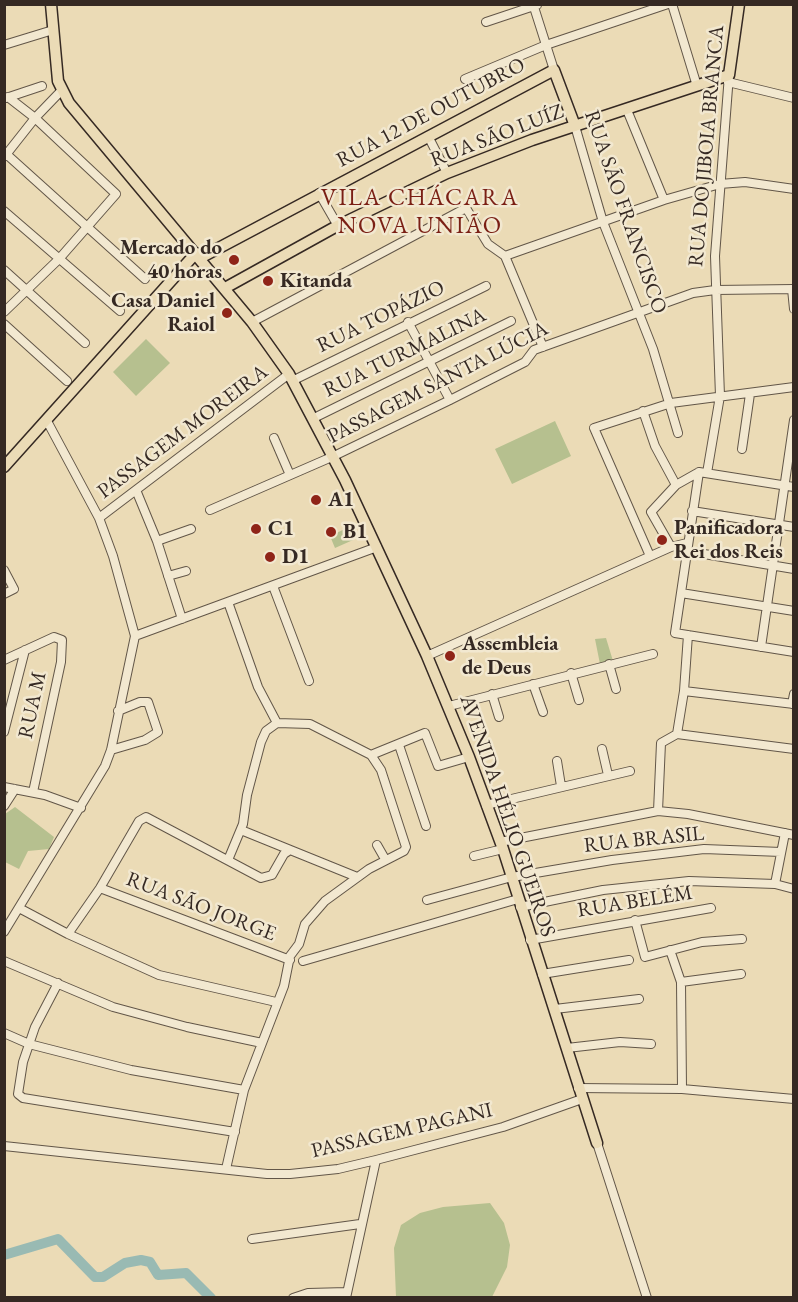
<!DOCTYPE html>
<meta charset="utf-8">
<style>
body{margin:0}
#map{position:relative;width:798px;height:1302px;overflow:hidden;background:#ebdbb6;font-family:"EB Garamond",serif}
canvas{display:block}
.frame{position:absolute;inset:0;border:6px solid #352923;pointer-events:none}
</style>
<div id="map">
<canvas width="798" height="1302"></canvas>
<div class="frame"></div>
</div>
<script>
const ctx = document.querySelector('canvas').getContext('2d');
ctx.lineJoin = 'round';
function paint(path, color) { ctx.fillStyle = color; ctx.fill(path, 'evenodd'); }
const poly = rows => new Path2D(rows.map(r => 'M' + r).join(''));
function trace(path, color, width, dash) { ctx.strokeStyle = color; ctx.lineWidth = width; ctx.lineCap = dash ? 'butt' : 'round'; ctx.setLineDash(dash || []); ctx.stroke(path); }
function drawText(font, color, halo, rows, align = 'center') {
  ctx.font = font + ' "EB Garamond",serif'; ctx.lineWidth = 5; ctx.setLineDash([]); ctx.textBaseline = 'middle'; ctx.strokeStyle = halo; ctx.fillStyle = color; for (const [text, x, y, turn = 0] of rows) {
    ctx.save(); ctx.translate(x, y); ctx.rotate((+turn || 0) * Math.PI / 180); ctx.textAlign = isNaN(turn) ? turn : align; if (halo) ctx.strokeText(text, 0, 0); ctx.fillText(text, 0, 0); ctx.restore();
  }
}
paint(poly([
 [146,339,170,363,136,396,113,372],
 [555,421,571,456,512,484,495,449],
 [347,528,353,540,335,548,330,536],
 [606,638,613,661,600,664,595,639],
 [15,807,54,837,49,849,28,851,19,869,5,862,5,814],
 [490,1203,504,1223,510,1245,507,1267,492,1297,396,1297,394,1248,401,1225,420,1213,443,1207]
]), '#b6c08f');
trace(poly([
 [4,1255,58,1239,95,1277,103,1277,125,1263,141,1260,150,1262,158,1275,186,1273,211,1298]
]), '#99bab3', 10);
const minor = poly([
 [533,4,554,70],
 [672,4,697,86],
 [486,22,537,5],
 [4,45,53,30],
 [465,79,546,45,668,4],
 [728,82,794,98],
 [6,98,42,86],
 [627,110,664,200],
 [575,126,603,222,653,349,678,433],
 [428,136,447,173],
 [4,152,145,279],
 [5,156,35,118,61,91],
 [319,193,338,226],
 [4,211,120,311],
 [505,256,664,200,720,184,745,182,794,189],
 [4,270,85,343],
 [792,289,794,309],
 [4,312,59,259,116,194,35,118,8,97],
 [252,322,466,208,488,244,505,256,543,347],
 [408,322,450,400],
 [4,324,67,381],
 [292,381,486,286],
 [643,411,655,446,676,485],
 [314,418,511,321],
 [274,438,290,475],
 [742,449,750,394],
 [699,472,675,633,794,652],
 [707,473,720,396,715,256,729,75],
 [136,490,157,541,182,619],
 [210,510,334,456,450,400,525,362,534,350,693,293,715,290,794,289],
 [692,511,794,527],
 [99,518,289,374],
 [157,541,191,529],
 [671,547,651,512,676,485,699,472,794,487],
 [686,551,794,569],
 [650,556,594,428,671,403,794,387],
 [4,570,14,589,4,594],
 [168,576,186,571],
 [273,586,309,681],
 [681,593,794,611],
 [228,602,258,687,277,723],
 [135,636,377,547],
 [761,647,794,420],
 [427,656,671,547,687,543],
 [4,660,54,637,62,640,61,662,33,792],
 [609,664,616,689],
 [571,673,579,700],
 [533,684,543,712],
 [684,691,794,704],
 [492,694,499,717],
 [792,704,794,694],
 [449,706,653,654],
 [4,732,25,650],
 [677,734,794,749],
 [399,745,426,826],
 [602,749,608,775],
 [111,750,145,740,158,732,148,702,140,702,118,711],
 [557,761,561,786],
 [4,787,45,795,81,808],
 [486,805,630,771],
 [4,806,15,789],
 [658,811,661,743,677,734,684,691,688,635],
 [241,830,357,877],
 [500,842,658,811,688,814,794,835],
 [377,845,385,859],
 [474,856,503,849],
 [228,860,243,824,247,795,261,742,266,731,277,723,310,724,371,755,425,733,438,766,469,757],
 [775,884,785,833],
 [100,888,290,960],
 [427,900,512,877,612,860,704,849,781,852],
 [520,907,603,890,689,881,775,884,794,889],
 [19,908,68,934,159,975,276,1002],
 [635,920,645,957,702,942,742,939],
 [4,932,105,766,111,750,135,636,113,556,99,518,47,421],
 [68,934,100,888,139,821,146,817,261,878,272,875,284,854,290,850],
 [530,940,711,908],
 [670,950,681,982,682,1089],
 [4,961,113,1007,187,1027,262,1043],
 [303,961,518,899],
 [542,974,629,960],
 [681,982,741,974],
 [58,983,35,1027,23,1062,18,1094,23,1098,235,1132],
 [555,1009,639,999],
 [4,1033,29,1044,131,1070,244,1090],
 [567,1048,620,1042,651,1044],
 [578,1088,682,1089,794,1099],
 [597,1143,647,1298],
 [4,1146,267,1174,290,1174,338,1169,376,1160,503,1127,582,1099],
 [226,1169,244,1090,284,986,290,956,299,944,305,924,325,901,369,869,404,851,406,847,381,770,371,755],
 [252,1239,360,1224],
 [293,1298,308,1293,347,1292],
 [346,1298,376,1160]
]);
const major = poly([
 [51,4,58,81,69,103,252,322,289,374,345,480,427,656,469,757,503,849,597,1143],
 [200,258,554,70,575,126],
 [225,288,337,226,447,173,532,140,729,75,739,4],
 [4,467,196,253]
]);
trace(minor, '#625648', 10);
trace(major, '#352923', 13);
trace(minor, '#f2e8d0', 8);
trace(major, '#ebdbb6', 10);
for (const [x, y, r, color] of [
 [234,260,6,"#8f2418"],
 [268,281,6,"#8f2418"],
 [227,313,6,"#8f2418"],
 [316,500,6,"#8f2418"],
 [256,529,6,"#8f2418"],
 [331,532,6,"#8f2418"],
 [662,540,6,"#8f2418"],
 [270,557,6,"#8f2418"],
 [450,656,6,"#8f2418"]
]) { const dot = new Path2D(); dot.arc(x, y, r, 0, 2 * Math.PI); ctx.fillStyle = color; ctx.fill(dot); trace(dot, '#f2e8d0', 2); }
drawText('21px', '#352923', '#f2e8d0', [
 ["RUA 12 DE OUTUBRO",431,113,-28],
 ["RUA SÃO LUÍZ",497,136,-21],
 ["RUA DO JIBOIA BRANCA",707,146,-85],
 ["RUA SÃO FRANCISCO",625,212,71],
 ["RUA TOPÁZIO",381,317,-26],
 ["RUA TURMALINA",405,353,-26],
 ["PASSAGEM SANTA LÚCIA",438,383,-27],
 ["PASSAGEM MOREIRA",183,432,-37],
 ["RUA M",33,705,-78],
 ["AVENIDA HÉLIO GUEIROS",507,816,71],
 ["RUA BRASIL",644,840,-6],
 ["RUA BELÉM",635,902,-9],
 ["RUA SÃO JORGE",201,907,21],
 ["PASSAGEM PAGANI",402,1131,-13]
]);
drawText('bold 21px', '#352923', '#f2e8d0', [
 ["Mercado do",222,248,"right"],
 ["40 horas",222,272,"right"],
 ["Kitanda",280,281],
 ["Casa Daniel",215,301,"right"],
 ["Raiol",215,325,"right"],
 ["A1",328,500],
 ["Panificadora",674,528],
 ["Rei dos Reis",674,552],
 ["C1",268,529],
 ["B1",343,532],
 ["D1",282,557],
 ["Assembleia",462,644],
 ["de Deus",462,668]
], 'left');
ctx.letterSpacing = '1.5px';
drawText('24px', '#7a1f14', '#f2e8d0', [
 ["VILA CHÁCARA",420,198],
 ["NOVA UNIÃO",420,226]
]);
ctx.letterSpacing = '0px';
</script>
